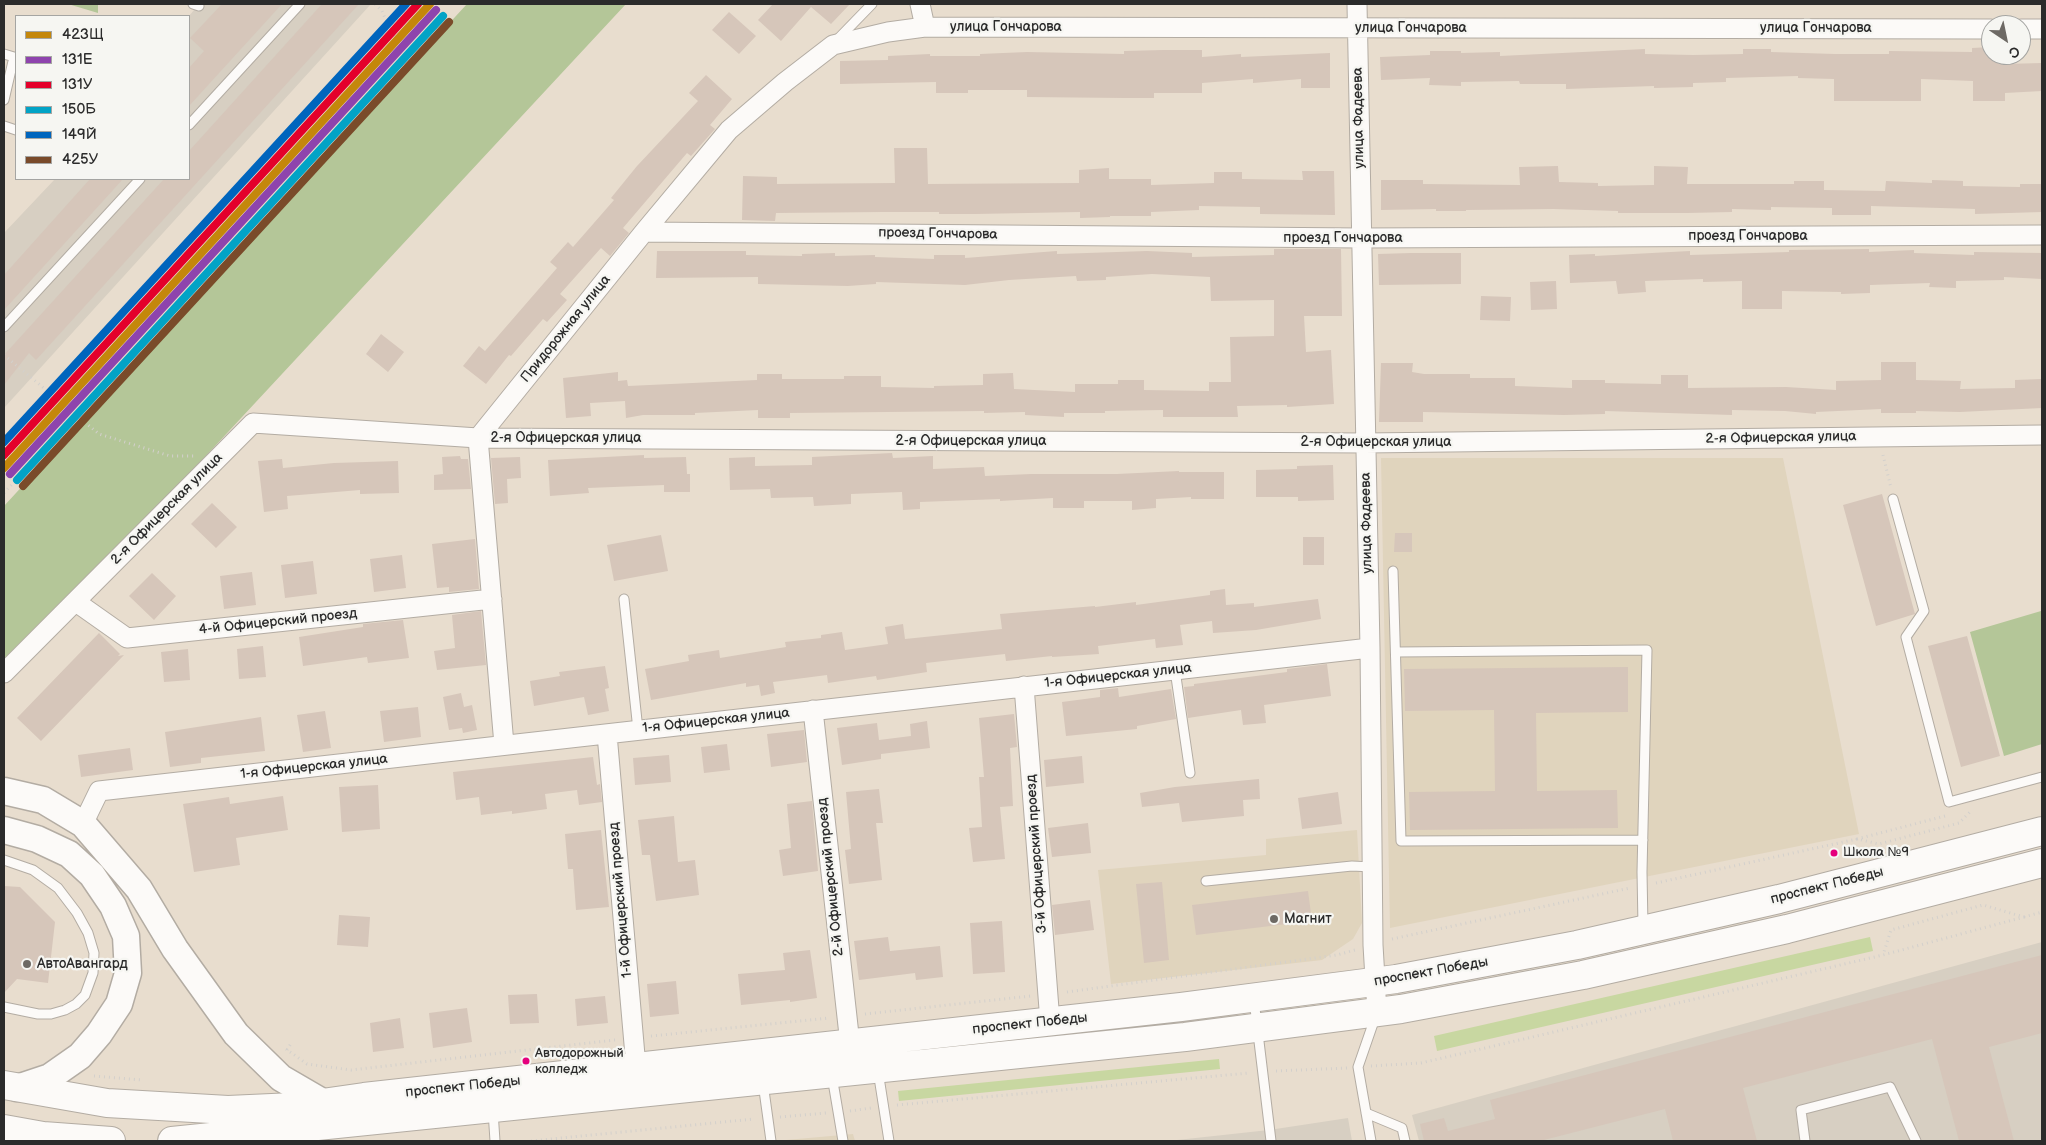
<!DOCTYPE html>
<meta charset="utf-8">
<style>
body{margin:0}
#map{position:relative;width:2046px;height:1145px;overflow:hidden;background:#e8ddce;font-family:"Balsamiq Sans",sans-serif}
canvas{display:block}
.frame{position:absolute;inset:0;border:5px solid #2b2b2b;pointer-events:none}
.legend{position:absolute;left:15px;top:15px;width:175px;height:165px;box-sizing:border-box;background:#f6f6f2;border:1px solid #a5a5a2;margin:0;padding:6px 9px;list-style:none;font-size:15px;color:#2b2b2b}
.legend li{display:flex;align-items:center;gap:10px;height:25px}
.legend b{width:25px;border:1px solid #a5a5a2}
.north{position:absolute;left:1981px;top:15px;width:50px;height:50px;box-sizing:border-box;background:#f6f6f2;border:1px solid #a5a5a2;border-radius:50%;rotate:146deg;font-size:14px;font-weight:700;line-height:20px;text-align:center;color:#2b2b2b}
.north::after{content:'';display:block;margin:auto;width:18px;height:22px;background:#6d6964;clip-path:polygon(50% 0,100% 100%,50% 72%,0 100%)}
</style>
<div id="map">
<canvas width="2046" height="1145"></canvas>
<div class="frame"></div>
<ul class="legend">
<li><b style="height:6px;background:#c4870b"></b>423Щ</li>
<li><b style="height:6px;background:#8e44ad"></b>131Е</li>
<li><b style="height:6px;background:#e4002b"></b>131У</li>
<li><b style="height:6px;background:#02a3c6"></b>150Б</li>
<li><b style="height:6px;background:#0065bd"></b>149Й</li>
<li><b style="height:6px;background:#7a4b2a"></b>425У</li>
</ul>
<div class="north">С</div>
</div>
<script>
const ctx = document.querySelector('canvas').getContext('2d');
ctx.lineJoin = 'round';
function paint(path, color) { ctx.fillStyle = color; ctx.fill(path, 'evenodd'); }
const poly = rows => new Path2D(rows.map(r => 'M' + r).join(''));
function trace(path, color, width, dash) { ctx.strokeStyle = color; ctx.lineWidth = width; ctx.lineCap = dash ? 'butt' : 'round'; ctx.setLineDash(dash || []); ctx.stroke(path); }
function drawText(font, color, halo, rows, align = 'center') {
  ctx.font = font + ' "Balsamiq Sans",sans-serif'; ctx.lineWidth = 4.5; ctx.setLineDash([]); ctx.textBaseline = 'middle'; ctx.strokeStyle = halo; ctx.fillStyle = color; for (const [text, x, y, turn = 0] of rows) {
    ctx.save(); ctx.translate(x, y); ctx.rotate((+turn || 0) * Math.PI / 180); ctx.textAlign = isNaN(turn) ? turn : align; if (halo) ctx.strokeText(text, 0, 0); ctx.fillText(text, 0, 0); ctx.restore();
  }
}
paint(poly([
 [1381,458,1783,458,1859,834,1390,928],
 [1357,830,1362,923,1353,939,1322,960,1111,984,1098,870,1266,855,1266,839],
 [853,1134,855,1141,775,1141]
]), '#e0d4bd');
paint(poly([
 [199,4,371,4,4,408,4,233,55,179,189,179,189,16],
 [2042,942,2042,1141,1419,1141,1412,1115],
 [1348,1118,1352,1141,1168,1141,1269,1130]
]), '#d7cfc2');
paint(poly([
 [1870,937,1873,951,1437,1051,1434,1036],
 [1219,1059,1220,1069,899,1101,898,1091]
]), '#c8d7a1');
paint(poly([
 [68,4,98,4,98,13],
 [467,4,626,4,4,673,4,506],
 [2041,611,2042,617,2042,744,2004,756,1970,632]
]), '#b4c698');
paint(poly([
 [222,4,282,4,189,106,189,68,204,51,190,38],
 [322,4,359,4,36,360,29,353,4,385,4,355,164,179,189,179,189,151],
 [773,4,850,4,831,24,811,7,781,41,758,20],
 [729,12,756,36,739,54,712,30],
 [1991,47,1991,55,2005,55,2005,64,2042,63,2042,91,2005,93,2005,101,1973,101,1973,81,1921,79,1921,101,1834,101,1834,79,1798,78,1798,76,1726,78,1726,82,1693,83,1693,87,1654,88,1654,86,1566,89,1566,84,1520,84,1519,81,1461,82,1461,86,1429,85,1430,78,1381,80,1380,57,1430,55,1430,51,1461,51,1461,53,1500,52,1500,56,1645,49,1645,54,1693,55,1743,54,1743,49,1771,49,1771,52,1835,54,1889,54,1889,51,1972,52,1972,48],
 [1163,50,1202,50,1202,57,1241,54,1241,57,1330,53,1330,88,1301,88,1301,79,1253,83,1253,79,1202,83,1202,93,1154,93,1154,98,1124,98,1027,97,1027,90,968,90,968,93,936,93,936,82,840,84,840,61,888,60,888,56,930,54,930,56,980,56,980,54,1027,52,1124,54,1124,51],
 [706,75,732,99,710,125,715,129,691,156,687,153,623,228,629,233,610,256,601,248,560,294,567,300,547,322,543,319,511,356,509,355,486,384,463,366,479,346,485,351,557,268,550,262,568,242,573,247,614,200,611,198,637,166,698,101,689,93],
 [894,148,927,148,928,184,1079,183,1079,170,1109,168,1109,179,1151,179,1151,185,1214,183,1214,172,1242,172,1242,179,1303,180,1302,171,1334,171,1335,215,1260,214,1260,207,1199,206,1199,210,1151,212,1151,216,1110,216,1110,217,1080,218,1080,212,975,214,939,214,939,212,883,212,776,213,775,221,742,220,743,176,777,177,777,184,895,183],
 [1558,166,1559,182,1598,183,1598,186,1654,185,1654,166,1688,167,1687,184,1794,184,1794,181,1824,181,1824,190,1885,191,1886,181,1932,183,1932,180,1963,181,1963,186,2020,187,2020,184,2042,184,2042,212,1975,214,1975,209,1871,206,1871,215,1832,215,1832,208,1771,207,1771,210,1732,209,1732,212,1687,213,1618,213,1618,211,1553,209,1466,210,1466,211,1436,211,1436,209,1381,210,1381,180,1423,180,1423,184,1520,185,1519,167],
 [90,179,123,179,4,310,4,275],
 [1274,249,1341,249,1342,316,1304,316,1306,352,1331,350,1334,404,1287,407,1287,405,1237,406,1238,417,1163,417,1163,410,1105,411,1105,413,1064,413,1064,417,1025,415,1025,412,984,413,984,411,790,413,790,418,758,418,758,410,695,413,695,415,643,415,626,418,625,401,590,403,591,416,566,418,563,378,618,372,618,381,627,380,628,386,757,380,757,374,782,374,782,379,844,379,844,376,881,376,881,387,934,388,934,386,983,385,983,374,1013,373,1014,389,1075,392,1075,384,1118,384,1118,380,1144,380,1144,390,1209,391,1209,382,1231,382,1230,337,1274,336,1274,300,1211,301,1210,277,1152,274,1106,277,1106,280,1077,281,1076,276,1009,280,965,285,876,282,876,284,848,286,758,284,758,277,656,278,657,251,746,251,746,255,802,256,802,254,835,253,835,256,875,255,875,257,934,259,934,255,965,255,965,258,1057,251,1057,254,1147,251,1192,253,1192,257,1274,255],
 [1869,249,1869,252,1914,250,1914,253,1974,255,1974,252,2042,253,2042,279,2004,277,2004,280,1956,281,1956,288,1929,287,1930,283,1870,285,1870,293,1841,294,1841,292,1782,291,1782,309,1742,309,1742,281,1703,282,1703,279,1645,281,1646,292,1618,294,1616,281,1570,283,1569,255,1595,254,1595,256,1690,251,1690,255,1789,252,1789,250],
 [1411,253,1461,253,1461,284,1379,285,1378,254],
 [1556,281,1557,309,1531,310,1530,282],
 [1481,296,1511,297,1510,321,1480,320],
 [381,334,404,352,388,372,366,354],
 [1881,362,1916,362,1916,380,1961,381,1960,389,2015,388,2015,380,2042,379,2042,408,1960,412,1916,411,1916,413,1881,413,1881,409,1816,412,1816,414,1785,411,1732,410,1732,415,1605,411,1605,414,1564,415,1423,412,1423,422,1379,422,1381,363,1413,363,1412,372,1424,374,1470,374,1470,378,1515,378,1515,386,1572,388,1572,380,1605,380,1605,383,1661,384,1661,375,1688,375,1688,388,1786,387,1836,390,1836,381,1881,380],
 [892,453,893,458,933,456,933,469,984,467,985,476,1031,474,1117,474,1179,471,1179,472,1224,472,1224,499,1191,499,1191,497,1156,499,1156,508,1132,510,1132,501,1084,501,1084,508,1053,508,1053,498,1000,501,1000,499,920,502,920,509,903,510,902,492,851,494,851,504,814,506,813,497,771,498,770,489,730,490,729,458,755,457,755,466,812,465,812,457],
 [644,455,644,458,686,457,687,474,690,474,690,492,664,492,664,485,588,488,589,493,550,496,548,460],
 [460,456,461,459,468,459,471,489,434,490,434,475,443,474,442,457],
 [520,457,521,478,507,479,508,503,495,504,491,458],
 [282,459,283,468,334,463,398,461,399,493,360,494,360,490,287,496,288,509,264,512,258,461],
 [1333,465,1334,500,1298,501,1298,497,1256,497,1256,470,1297,469,1297,466],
 [1882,494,1915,614,1876,626,1843,505],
 [212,503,237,527,216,548,191,524],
 [1395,533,1412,533,1412,552,1394,552],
 [661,535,668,571,614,581,607,545],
 [1303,537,1324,537,1324,565,1303,565],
 [475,539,479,589,449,592,449,587,437,588,432,544],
 [402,555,406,588,374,592,370,559],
 [313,561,317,594,285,598,281,565],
 [252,572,256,605,224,609,220,576],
 [152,573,176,596,154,620,129,596],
 [1225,589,1226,605,1254,603,1254,607,1318,599,1321,619,1256,630,1213,633,1212,621,1180,625,1183,645,1156,648,1155,639,1098,646,1099,654,1052,657,1052,656,1006,661,1005,654,960,659,926,663,927,672,877,680,876,676,828,683,827,675,773,682,775,693,761,696,759,685,746,687,746,683,651,700,645,669,689,661,688,655,719,650,720,658,786,647,785,642,821,638,821,635,842,632,845,650,888,644,885,627,903,624,905,639,1002,629,1000,614,1095,606,1095,607,1136,602,1136,605,1210,595,1210,591],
 [481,611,486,665,437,670,434,651,455,648,452,615],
 [403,620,409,658,368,663,367,657,303,666,299,637,363,627,363,624],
 [99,633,120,654,118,656,124,655,41,741,17,718],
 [1967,636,2000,756,1961,767,1928,646],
 [263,646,266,677,239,679,237,649],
 [188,649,190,680,164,682,161,652],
 [1327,664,1331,696,1264,705,1266,723,1243,725,1241,710,1188,718,1184,687,1194,686,1194,684,1287,672,1287,669],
 [605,666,609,688,605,689,609,711,588,715,584,697,534,706,530,681,560,676,559,672],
 [1628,667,1628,712,1536,713,1537,791,1617,790,1618,828,1410,830,1409,792,1495,791,1494,710,1405,711,1404,669],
 [1118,688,1119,697,1171,689,1176,719,1137,726,1137,729,1066,736,1062,702,1100,697,1100,690],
 [461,693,464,707,472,705,477,730,463,733,462,728,449,730,443,697],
 [418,707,421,737,384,742,380,711],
 [325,711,331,748,303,752,297,715],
 [1014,714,1017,747,1010,748,1013,806,1000,807,1005,859,973,862,969,828,982,827,979,777,984,777,979,718],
 [261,717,265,751,201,758,201,763,170,767,165,732],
 [927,721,930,748,881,754,881,759,842,765,837,728,877,723,879,740,911,736,910,724],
 [804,730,807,762,771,767,767,734],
 [727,744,730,770,704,773,701,747],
 [130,748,133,770,81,777,78,755],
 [669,755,671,782,635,785,633,758],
 [1082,756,1084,783,1046,787,1044,760],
 [593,757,597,785,600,784,602,802,579,805,577,790,545,794,547,809,512,814,512,811,481,815,479,797,456,800,453,772],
 [1259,779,1260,799,1243,800,1244,816,1182,822,1179,803,1142,807,1140,793,1175,787],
 [378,785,380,829,342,832,339,787],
 [879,789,883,823,876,823,882,880,849,884,845,850,851,849,846,792],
 [1338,792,1342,824,1302,829,1298,798],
 [283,796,288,830,236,838,240,865,194,872,183,804,229,797,230,804],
 [812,801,818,871,783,876,779,850,791,848,787,804],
 [674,816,678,862,695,860,699,895,656,901,650,855,642,855,638,820],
 [1088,823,1091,853,1052,857,1048,828],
 [601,830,609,907,576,910,573,869,568,869,565,834],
 [1162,882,1169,960,1144,963,1136,884],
 [4,886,20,887,55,922,48,983,17,979,4,993],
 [1308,891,1312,921,1196,935,1192,905],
 [1090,900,1094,930,1055,935,1052,905],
 [339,915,370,917,368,947,337,945],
 [1002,921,1005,972,973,974,970,923],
 [888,937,890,951,940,946,943,977,916,980,915,973,859,980,854,941],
 [810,950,817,998,790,1002,790,1000,741,1005,738,974,785,970,783,953],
 [2042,955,2042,1033,1989,1047,2014,1141,1959,1141,1932,1039,1743,1088,1757,1141,1673,1141,1665,1109,1540,1141,1424,1141,1420,1124,1444,1118,1448,1131,1495,1119,1490,1100],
 [676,981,679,1014,650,1017,647,984],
 [537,994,539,1023,510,1024,508,995],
 [605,996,608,1023,577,1026,575,999],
 [467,1008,472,1042,433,1048,429,1013],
 [400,1018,404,1048,373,1052,370,1023]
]), '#d6c6ba');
const service = poly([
 [193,4,199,6],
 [836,41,872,4],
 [4,54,14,57,4,100],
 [189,125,300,4],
 [4,126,16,130],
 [4,327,140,179],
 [1893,499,1924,611,1906,637,1949,802,2042,777],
 [1393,571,1401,841,1643,840],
 [624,599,638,730],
 [1396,652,1647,650,1642,872,1643,926],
 [1175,670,1190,773],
 [4,860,33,870,58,888,77,913,88,933,94,953,93,973,85,995,76,1004,65,1010,51,1014,38,1014,4,1007],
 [1206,881,1352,866,1372,867],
 [1254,1000,1271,1141],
 [878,1071,889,1141],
 [832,1076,843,1141],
 [763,1083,771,1141],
 [493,1111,495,1141],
 [1366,1113,1402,1128,1405,1141],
 [1371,1141,1358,1067,1376,1015],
 [1805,1141,1801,1110,1890,1087,1916,1141]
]);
const minor = poly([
 [920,4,925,27],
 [1357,4,1370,648,1373,945,1377,1012],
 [2021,29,2042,29],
 [644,232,1361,238,2042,235],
 [76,602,127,638,492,599],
 [4,673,253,423,478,438,1365,443,2042,435],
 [1024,686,1050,1022],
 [813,710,850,1044],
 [607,734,636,1067],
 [504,745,478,438,644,232,729,130,785,82,833,45,888,32,925,27,1991,29],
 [83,824,99,791,1370,648]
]);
const secondary = poly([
 [4,791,43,800,83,824,139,889,175,949,236,1034,281,1078,324,1103],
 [4,830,37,839,69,854,92,875,113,906,126,936,128,973,119,1004,99,1034,80,1056,50,1077,17,1088]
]);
const primary = poly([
 [4,1085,107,1103,228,1110,294,1107,364,1097,1181,1007,1396,979,1577,945,1779,899,2042,831],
 [4,1129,43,1136,111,1141],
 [172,1141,1185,1037,1401,1009,1583,975,1787,929,2042,863]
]);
trace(service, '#b3aca3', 11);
trace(minor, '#b3aca3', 21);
trace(secondary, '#b3aca3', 29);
trace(primary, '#b3aca3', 30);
trace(poly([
 [375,4,382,11,390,30],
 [4,355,99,434,170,456,194,456],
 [1883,455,1891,488],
 [4,493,409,54,390,30,413,4],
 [1945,816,1857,839,1879,844,1959,823,1972,810],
 [1656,883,1857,839],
 [2024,917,2042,912],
 [1392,939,1630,888],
 [1067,992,1337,955,1355,950],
 [865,1014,1031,996],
 [651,1036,829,1018],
 [286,1049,307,1064,351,1070,615,1040],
 [287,1050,292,1042],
 [1371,1066,1421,1063,1883,955,2024,917,1983,905,1891,930,1883,955],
 [1276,1071,1347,1068],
 [94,1076,142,1080],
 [897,1105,1249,1073],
 [850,1111,871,1108],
 [780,1117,826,1113],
 [531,1141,754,1119]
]), '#d3d0cc', 3, [1, 4]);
trace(service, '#fcfaf8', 9);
trace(minor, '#fcfaf8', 19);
trace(secondary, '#fcfaf8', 26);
trace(primary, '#fcfaf8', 28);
trace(poly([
 [4,468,430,4]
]), '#c4870b', 8);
trace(poly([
 [10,474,436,10]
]), '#8e44ad', 8);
trace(poly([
 [4,455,418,4]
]), '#e4002b', 8);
trace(poly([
 [17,480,443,16]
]), '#02a3c6', 8);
trace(poly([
 [4,442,406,4]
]), '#0065bd', 8);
trace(poly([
 [23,486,449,22]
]), '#7a4b2a', 8);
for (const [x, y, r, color] of [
 [1834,853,4.5,"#e5007d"],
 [1274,919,5,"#6d6964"],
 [27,964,5,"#6d6964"],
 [526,1061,4.5,"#e5007d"]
]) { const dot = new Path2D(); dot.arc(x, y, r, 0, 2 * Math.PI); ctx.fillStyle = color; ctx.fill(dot); trace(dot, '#f6f6f2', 2); }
drawText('13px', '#2b2b2b', '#f6f6f2', [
 ["Школа №9",1843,853],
 ["Автодорожный",535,1054],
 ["колледж",535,1070]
], 'left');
drawText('14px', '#2b2b2b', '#f6f6f2', [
 ["улица Гончарова",1006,27],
 ["улица Гончарова",1411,28],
 ["улица Гончарова",1816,28],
 ["улица Фадеева",1359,118,-91],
 ["проезд Гончарова",938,234,1],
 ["проезд Гончарова",1748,236],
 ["проезд Гончарова",1343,238],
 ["Придорожная улица",566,329,-51],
 ["2-я Офицерская улица",566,438],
 ["2-я Офицерская улица",1781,438,-1],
 ["2-я Офицерская улица",971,441],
 ["2-я Офицерская улица",1376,442],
 ["2-я Офицерская улица",167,509,-45],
 ["улица Фадеева",1367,523,-91],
 ["4-й Офицерский проезд",278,622,-6],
 ["1-я Офицерская улица",1118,676,-6],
 ["1-я Офицерская улица",716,721,-6],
 ["1-я Офицерская улица",314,767,-6],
 ["3-й Офицерский проезд",1037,854,-94],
 ["2-й Офицерский проезд",831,877,-96],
 ["проспект Победы",1827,886,-14],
 ["1-й Офицерский проезд",621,900,-95],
 ["проспект Победы",1431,972,-10],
 ["проспект Победы",1030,1024,-6],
 ["проспект Победы",463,1087,-6]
]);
drawText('14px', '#2b2b2b', '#f6f6f2', [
 ["Магнит",1284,919],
 ["АвтоАвангард",37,964]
], 'left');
</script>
